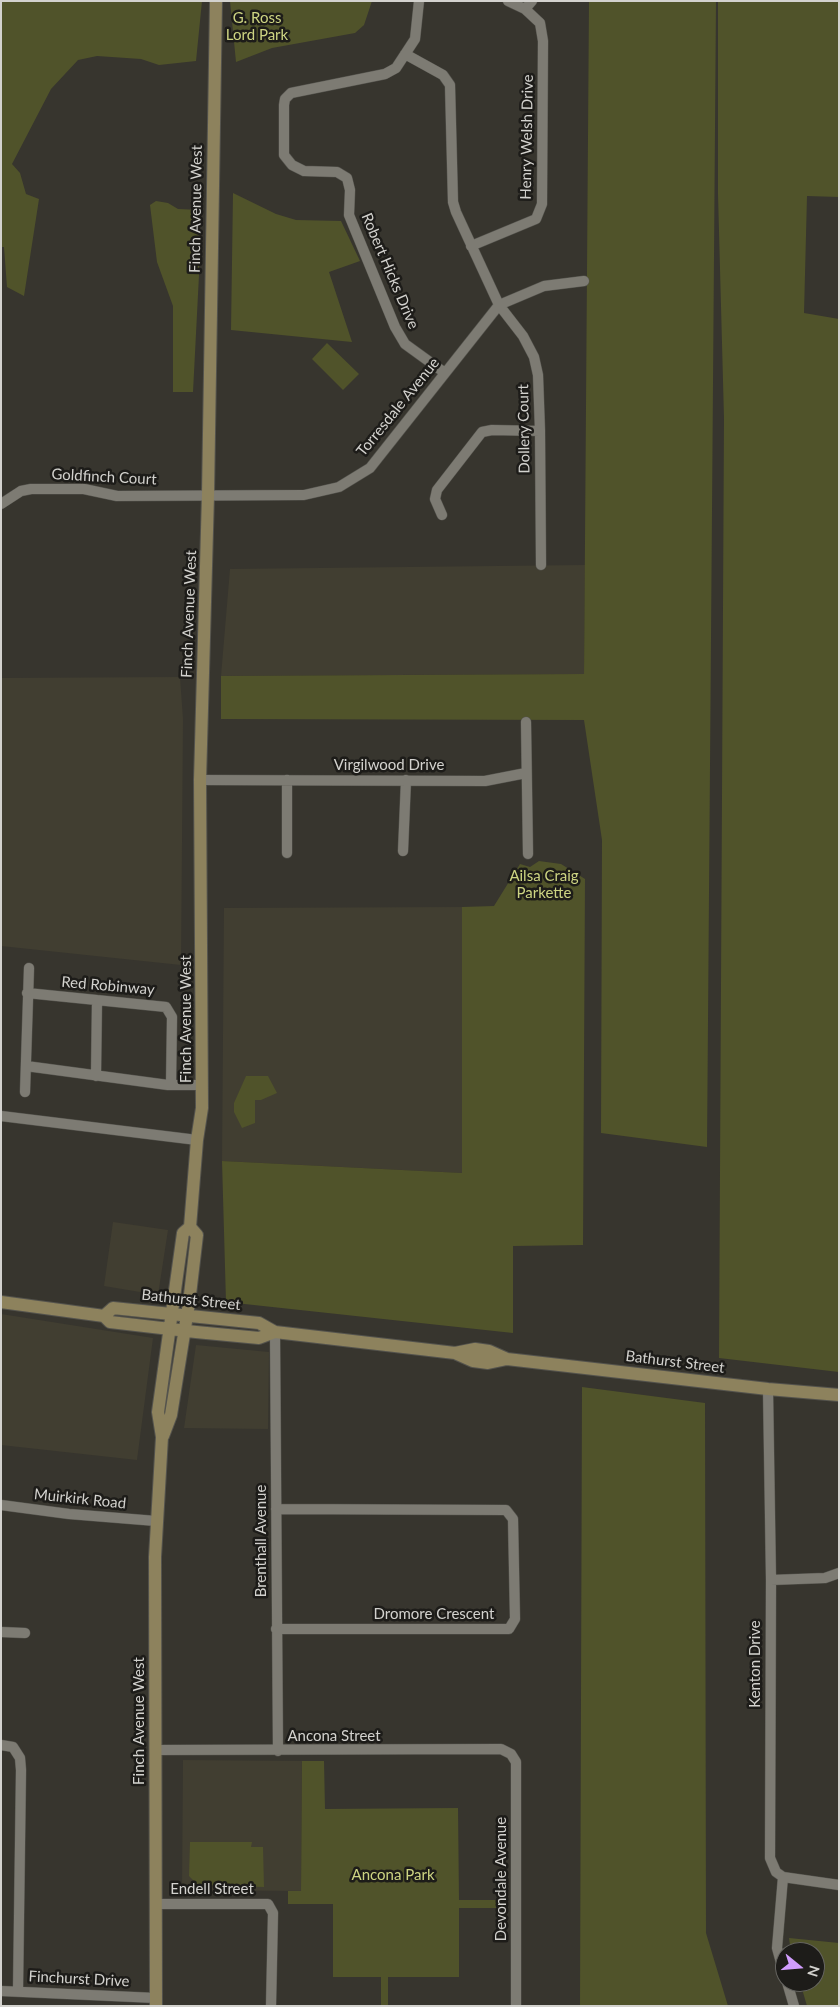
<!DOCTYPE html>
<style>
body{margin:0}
#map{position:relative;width:840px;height:2007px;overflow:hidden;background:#37352e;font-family:Lato,sans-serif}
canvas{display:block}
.frame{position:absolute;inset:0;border:2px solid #d3d2ce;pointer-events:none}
.north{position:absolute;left:775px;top:1942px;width:50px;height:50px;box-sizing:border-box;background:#1d1c19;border:1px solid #666561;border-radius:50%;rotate:107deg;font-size:14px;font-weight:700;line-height:20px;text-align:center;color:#d3d2ce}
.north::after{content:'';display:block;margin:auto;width:18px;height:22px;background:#d19dfe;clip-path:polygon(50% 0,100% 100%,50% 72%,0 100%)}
</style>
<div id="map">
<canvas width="840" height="2007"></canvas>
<div class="frame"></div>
<div class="north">N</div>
</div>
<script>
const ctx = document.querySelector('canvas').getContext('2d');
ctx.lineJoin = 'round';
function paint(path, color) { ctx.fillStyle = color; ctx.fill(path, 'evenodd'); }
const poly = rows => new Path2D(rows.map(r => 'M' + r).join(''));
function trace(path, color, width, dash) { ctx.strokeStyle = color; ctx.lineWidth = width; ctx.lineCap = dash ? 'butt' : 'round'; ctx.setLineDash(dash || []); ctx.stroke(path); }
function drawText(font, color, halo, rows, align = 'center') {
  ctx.font = font + ' Lato,sans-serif'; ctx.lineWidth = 5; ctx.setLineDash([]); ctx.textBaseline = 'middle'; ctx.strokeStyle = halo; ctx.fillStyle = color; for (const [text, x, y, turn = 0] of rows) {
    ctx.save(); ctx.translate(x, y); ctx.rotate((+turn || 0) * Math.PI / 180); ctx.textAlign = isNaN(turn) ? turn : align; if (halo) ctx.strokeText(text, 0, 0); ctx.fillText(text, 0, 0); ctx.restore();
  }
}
paint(poly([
 [585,565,584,674,221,676,230,569],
 [180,677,183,719,181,965,1,946,1,678],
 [462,907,462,1173,222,1161,224,908],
 [113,1222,168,1230,158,1295,104,1286],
 [1,1314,153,1338,137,1460,1,1445],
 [196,1345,269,1352,268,1429,184,1428],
 [183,1760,302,1761,301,1891,182,1890]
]), '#413e31');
paint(poly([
 [1,1,202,1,196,61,159,65,141,59,97,56,78,60,51,89,12,164,20,173,26,194,39,199,24,296,7,287,4,247,1,247],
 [230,1,372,1,364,25,355,33,272,48,236,62],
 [589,1,716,1,707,1147,601,1133,602,840,584,720,221,719,221,676,584,674],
 [718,1,839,1,839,197,807,196,804,313,839,319,839,1372,719,1358,724,418,718,194],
 [233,193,276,214,296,220,341,221,360,261,329,272,352,342,231,330],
 [156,201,168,203,178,209,200,210,199,275,193,392,173,392,173,306,157,262,150,205],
 [327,343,359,374,343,390,312,359],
 [539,861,561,864,585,879,583,1245,513,1246,513,1333,226,1302,222,1161,462,1173,462,907,494,906,520,864,530,867],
 [246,1076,268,1076,277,1093,261,1100,255,1100,255,1123,242,1128,234,1112,234,1103],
 [582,1387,705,1403,706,1933,728,2006,580,2006],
 [302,1761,324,1761,325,1809,458,1808,459,1900,506,1900,506,1908,459,1908,459,1977,388,1977,388,2006,381,2006,381,1977,333,1977,333,1904,288,1904,288,1891,301,1891],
 [190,1842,252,1842,251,1847,263,1847,264,1887,198,1885,189,1876],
 [789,1938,839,1943,839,2006,807,2006,800,1982,815,1982,815,1952,791,1952]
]), '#50532a');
const street = poly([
 [419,1,415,39,396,68,385,74,291,93,285,99,284,105,284,155,292,165,304,171,337,172,347,178,350,190,349,215,395,327,405,344,445,373],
 [525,9,532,1],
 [405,54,443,75,450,85,453,202,456,212,499,305,523,336,534,357,538,375,540,431,541,565],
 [471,246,536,219,542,204,543,41,540,23,525,9,508,1],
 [1,504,21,491,31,489,84,489,117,496,304,495,339,487,370,468,499,305,544,286,584,281],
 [442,515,435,499,437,490,482,432,492,430,540,431],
 [526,722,528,854],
 [200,780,485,781,526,773],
 [287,780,287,853],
 [403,851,406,780],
 [27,993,166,1007,172,1017,171,1085],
 [26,1066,168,1085,202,1085],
 [96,1076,97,1000],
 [25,1092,29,968],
 [1,1116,197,1140],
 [275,1332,278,1751],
 [768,1389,771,1580,770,1858,776,1872,783,1877,839,1885],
 [1,1505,69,1514,156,1521],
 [276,1509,506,1510,513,1519,515,1619,509,1629,276,1629],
 [771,1580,825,1578,839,1573],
 [1,1632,25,1633],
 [1,1745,13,1747,20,1758,21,1770,18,1991],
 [155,1750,501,1749,511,1754,516,1762,516,2006],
 [783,1877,777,1948,785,1977],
 [156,1904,268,1904,273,1913,271,2006],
 [787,1982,794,2006],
 [1,1991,156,1998]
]);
const secondary = poly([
 [1,1302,104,1316,110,1322,196,1332,259,1338,275,1332],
 [104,1316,113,1308,171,1314,259,1323,275,1332,455,1353,475,1349,489,1351,507,1359,768,1389,839,1395],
 [455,1353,473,1361,488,1363,507,1359],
 [163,1436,171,1415,189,1303,197,1235,190,1227],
 [156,2006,155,1557,162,1437,158,1412,183,1233,190,1227,197,1140,202,1108,200,780,208,495,216,1]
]);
trace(street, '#54534d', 11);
trace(secondary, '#54534d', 14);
trace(street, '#7d7b73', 10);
trace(secondary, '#8d825d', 12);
drawText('15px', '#cdd482', '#1d1c19', [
 ["G. Ross",257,18],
 ["Lord Park",257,35],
 ["Ailsa Craig",544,876],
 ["Parkette",544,893],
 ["Ancona Park",393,1875]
]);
drawText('15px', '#d3d2ce', '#1d1c19', [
 ["Henry Welsh Drive",527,137,-89],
 ["Finch Avenue West",196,209,-89],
 ["Robert Hicks Drive",390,271,67],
 ["Torresdale Avenue",398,407,-51],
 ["Dollery Court",524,429,-91],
 ["Goldfinch Court",104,477,3],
 ["Finch Avenue West",189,614,-88],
 ["Virgilwood Drive",389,765],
 ["Red Robinway",108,986,5],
 ["Finch Avenue West",186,1019,-90],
 ["Bathurst Street",191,1300,6],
 ["Bathurst Street",675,1362,7],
 ["Muirkirk Road",80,1499,6],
 ["Brenthall Avenue",261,1541,-90],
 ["Dromore Crescent",434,1614],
 ["Kenton Drive",755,1664,-90],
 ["Finch Avenue West",139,1721,-90],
 ["Ancona Street",334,1736],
 ["Devondale Avenue",501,1879,-90],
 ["Endell Street",212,1889],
 ["Finchurst Drive",79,1979,3]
]);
</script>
